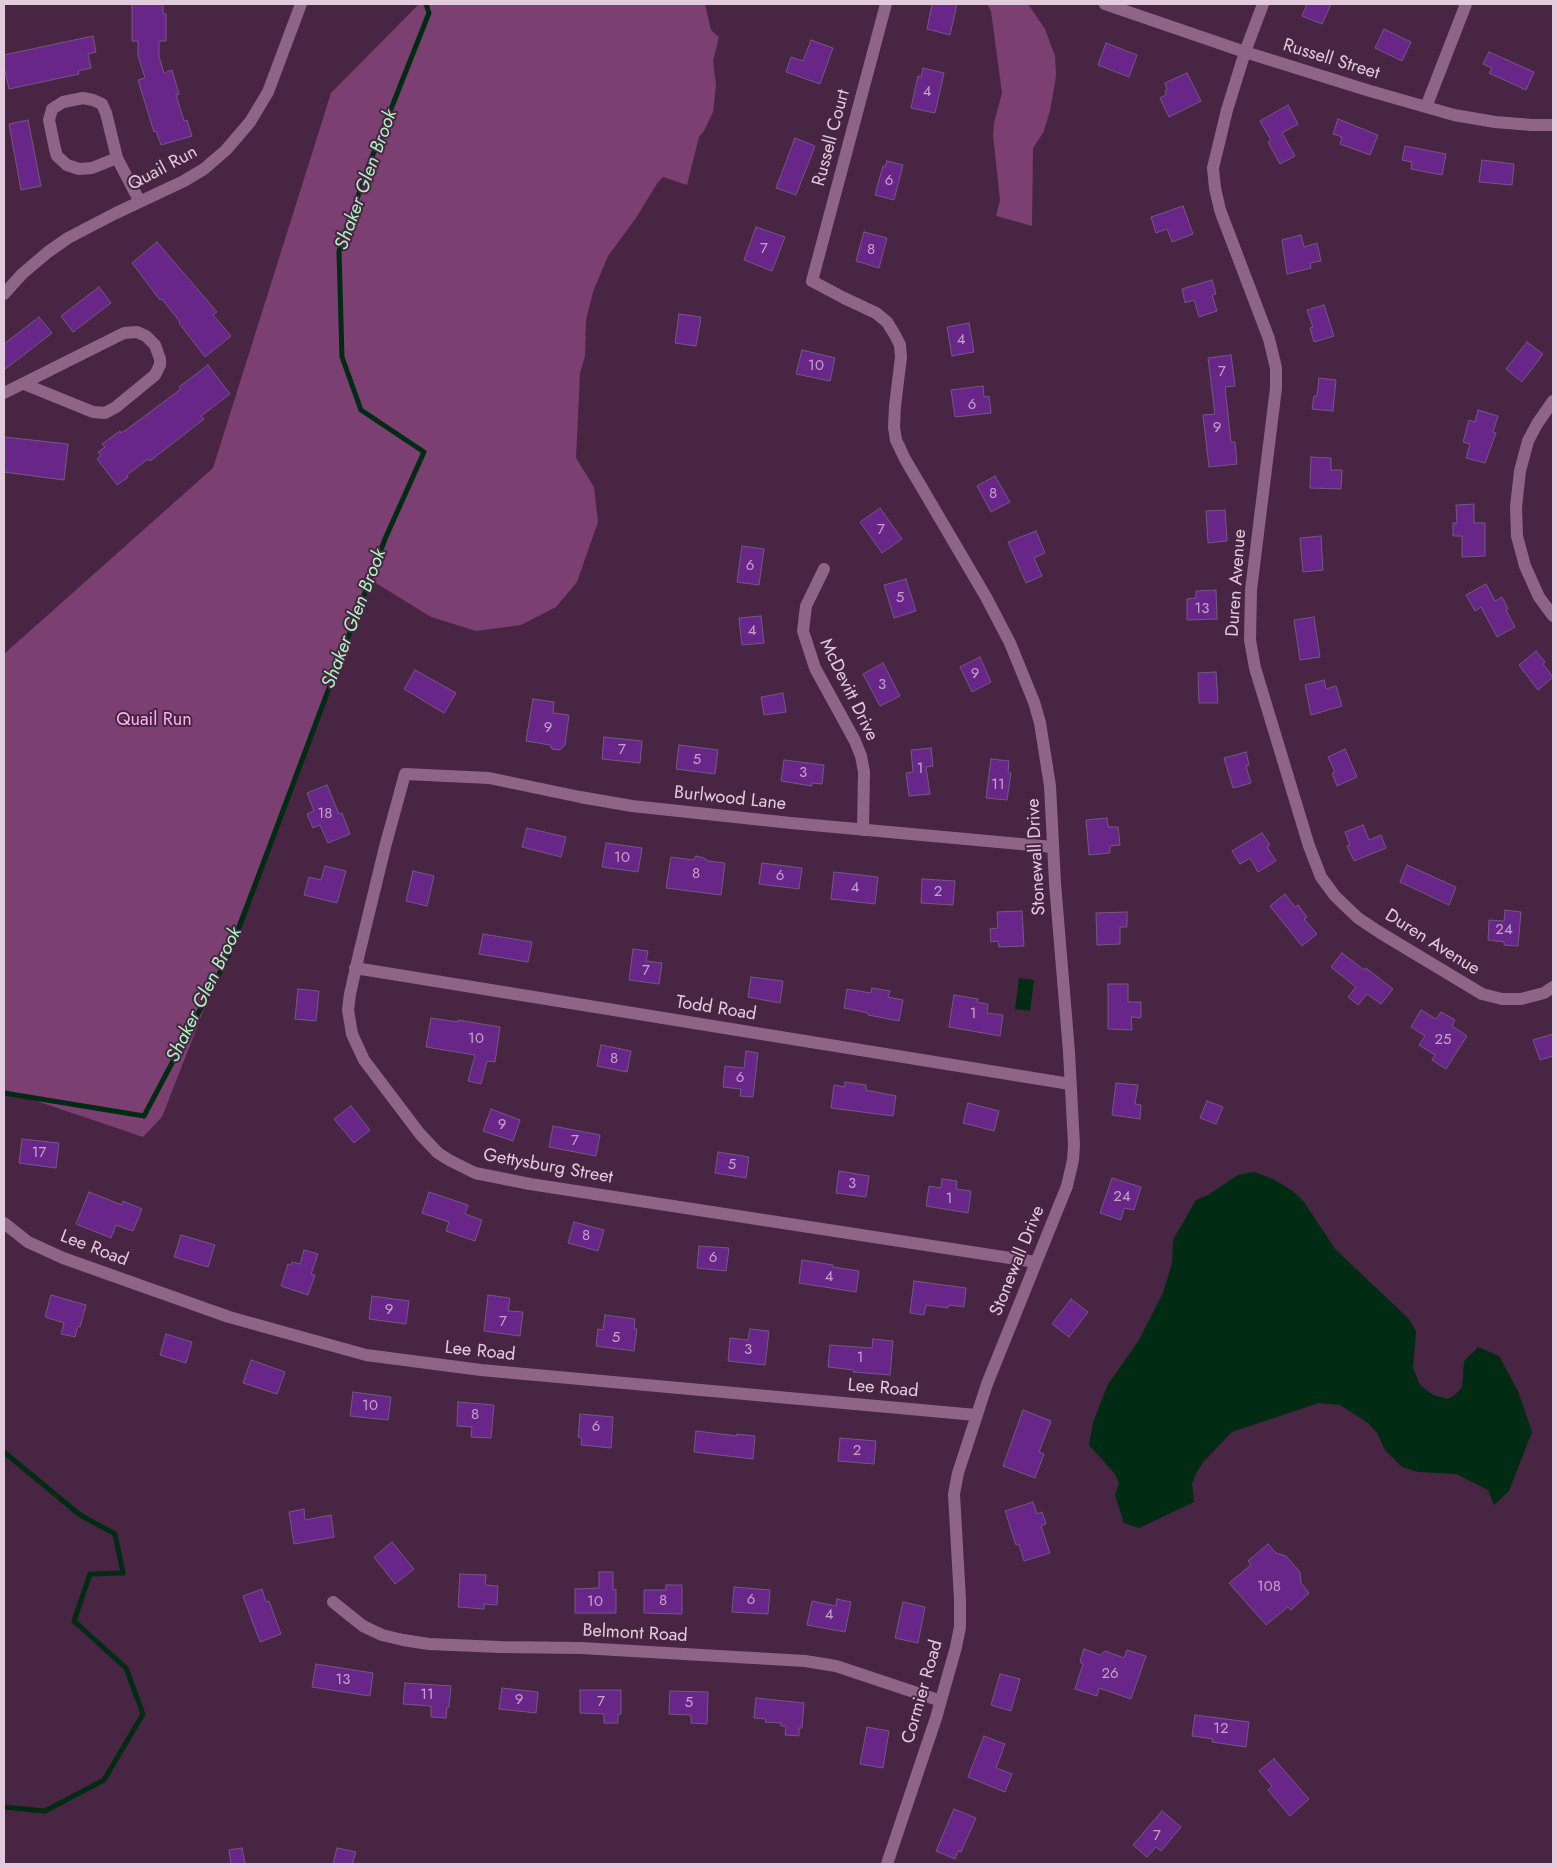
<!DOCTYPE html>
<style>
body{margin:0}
#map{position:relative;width:1557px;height:1868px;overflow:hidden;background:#492544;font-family:Jost,sans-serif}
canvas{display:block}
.frame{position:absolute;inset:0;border:5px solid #e2cbdd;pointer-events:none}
</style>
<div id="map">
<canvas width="1557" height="1868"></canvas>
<div class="frame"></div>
</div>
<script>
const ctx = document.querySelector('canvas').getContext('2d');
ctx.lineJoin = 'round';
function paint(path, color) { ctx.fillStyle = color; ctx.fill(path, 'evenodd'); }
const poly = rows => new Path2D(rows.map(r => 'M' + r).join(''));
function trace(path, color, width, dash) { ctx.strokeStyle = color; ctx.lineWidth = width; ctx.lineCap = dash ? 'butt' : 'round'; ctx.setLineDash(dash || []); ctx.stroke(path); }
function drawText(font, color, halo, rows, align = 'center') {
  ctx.font = font + ' Jost,sans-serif'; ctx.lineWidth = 4; ctx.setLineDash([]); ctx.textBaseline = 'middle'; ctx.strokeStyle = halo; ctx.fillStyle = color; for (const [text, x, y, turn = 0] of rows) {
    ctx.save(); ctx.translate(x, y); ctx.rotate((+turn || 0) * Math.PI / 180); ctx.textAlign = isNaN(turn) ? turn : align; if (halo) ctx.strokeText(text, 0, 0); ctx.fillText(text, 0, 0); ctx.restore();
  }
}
paint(poly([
 [419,4,705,4,711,30,719,37,713,61,716,85,713,112,704,131,699,137,687,185,663,177,658,182,636,218,608,256,593,292,586,320,585,356,580,373,576,458,594,487,598,522,577,582,556,607,521,625,476,631,431,617,371,580,162,1117,143,1137,4,1090,4,654,213,468,331,93],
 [987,4,1028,4,1045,29,1055,56,1056,76,1050,111,1043,133,1033,148,1032,226,996,216,1000,200,993,135,994,123,1002,93,991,11]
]), '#7b3f72');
paint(poly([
 [1019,978,1034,980,1030,1011,1015,1009],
 [1254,1172,1273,1179,1294,1192,1304,1202,1335,1249,1409,1319,1416,1331,1413,1368,1420,1385,1433,1395,1448,1399,1455,1395,1462,1387,1464,1361,1478,1347,1499,1356,1518,1391,1532,1432,1509,1491,1494,1505,1488,1490,1456,1474,1418,1472,1402,1467,1385,1450,1377,1433,1368,1423,1340,1405,1319,1403,1232,1432,1204,1461,1197,1472,1192,1483,1194,1502,1139,1528,1124,1523,1115,1495,1119,1483,1115,1474,1089,1445,1093,1423,1107,1386,1139,1340,1163,1293,1172,1263,1173,1240,1196,1200,1208,1195,1238,1175]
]), '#012b12');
trace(poly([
 [4,1093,144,1116,228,957,385,539,424,452,361,410,342,357,339,251,368,167,429,13,426,4],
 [4,1452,80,1515,115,1534,123,1573,90,1574,74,1621,126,1668,143,1714,104,1780,45,1811,4,1807]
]), '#012b12', 5);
const building = poly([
 [132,4,163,4,163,14,166,14,166,41,159,41,159,57,164,73,172,70,179,94,176,95,184,121,187,120,192,136,161,145,156,131,154,132,138,80,145,78,138,56,138,41,132,41,132,4],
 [932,4,957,4,950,35,927,29,932,4],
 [1307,4,1331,4,1322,24,1302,16,1307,4],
 [1384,29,1411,42,1402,61,1375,48,1384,29],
 [93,36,96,52,88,54,91,68,78,71,79,74,9,89,4,66,4,55,93,36],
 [811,40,833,48,820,84,786,72,791,57,803,61,811,40],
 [1106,43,1137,55,1129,77,1098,65,1106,43],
 [1489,52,1534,72,1526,90,1489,73,1492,68,1483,64,1489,52],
 [923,68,944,73,935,113,911,108,918,76,921,77,923,68],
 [1187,73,1201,101,1169,117,1160,98,1166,95,1165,91,1167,90,1165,83,1187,73],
 [1288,105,1298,124,1282,133,1295,156,1280,164,1268,142,1271,140,1260,121,1288,105],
 [1338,119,1378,135,1370,155,1340,144,1342,137,1333,134,1338,119],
 [28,120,41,186,21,190,9,124,28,120],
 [795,138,815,146,796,195,776,188,795,138],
 [1405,146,1446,154,1442,175,1411,169,1412,162,1402,160,1405,146],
 [1482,160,1514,164,1512,185,1479,182,1482,160],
 [887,161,903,165,894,200,875,195,883,166,885,167,887,161],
 [1183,206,1193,234,1172,242,1167,229,1156,233,1151,217,1183,206],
 [756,227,785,237,772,271,744,260,756,227],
 [864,232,887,238,879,268,856,261,864,232],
 [1301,235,1304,247,1317,243,1321,261,1310,263,1311,268,1287,274,1282,240,1301,235],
 [157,242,217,312,213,315,231,336,205,357,179,323,180,322,162,299,160,300,132,263,157,242],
 [1212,280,1216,294,1212,295,1217,311,1199,317,1194,300,1185,303,1182,289,1212,280],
 [99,287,111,303,73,332,61,316,99,287],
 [1324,305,1334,336,1314,342,1310,328,1313,327,1307,310,1324,305],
 [679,314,701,317,696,346,675,343,679,314],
 [39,317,52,333,4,370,4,344,39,317],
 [969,323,974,352,952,356,947,327,969,323],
 [1527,342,1543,354,1522,382,1506,369,1527,342],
 [802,350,835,358,830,381,796,374,802,350],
 [1231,355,1235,386,1225,387,1231,442,1235,442,1237,464,1209,467,1203,415,1215,414,1208,358,1231,355],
 [208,365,230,394,201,416,204,419,150,461,148,459,127,475,128,477,117,485,97,459,101,455,98,452,105,447,102,444,120,431,121,433,126,430,181,389,179,387,208,365],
 [1319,378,1336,380,1333,411,1312,409,1314,396,1317,396,1319,378],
 [983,386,984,397,989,396,991,413,955,417,951,390,983,386],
 [1478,410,1498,416,1493,432,1496,433,1485,463,1466,458,1470,444,1463,442,1469,420,1475,422,1478,410],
 [4,437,68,444,64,480,4,472,4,437],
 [1311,457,1331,458,1331,470,1342,470,1341,489,1310,488,1311,457],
 [995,476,1010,502,991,512,977,486,995,476],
 [1474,504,1474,523,1485,523,1485,556,1462,557,1462,536,1453,536,1453,523,1457,523,1456,505,1474,504],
 [880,508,902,539,882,553,860,522,880,508],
 [1225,510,1227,541,1208,543,1206,511,1225,510],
 [1036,531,1045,553,1034,558,1042,576,1026,583,1008,542,1036,531],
 [1321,536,1323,570,1303,572,1300,538,1321,536],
 [742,546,764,549,759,585,737,582,742,546],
 [906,579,916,611,894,618,884,585,906,579],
 [1486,584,1495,601,1502,597,1508,609,1506,610,1515,627,1497,637,1481,607,1475,611,1466,595,1486,584],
 [1216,590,1217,619,1187,620,1187,599,1196,598,1196,591,1216,590],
 [761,616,764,643,742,645,739,618,761,616],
 [1314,617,1320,657,1300,660,1294,620,1314,617],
 [1536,651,1545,662,1543,664,1553,677,1538,690,1519,665,1536,651],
 [980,657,991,682,972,692,960,667,980,657],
 [883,663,900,696,880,706,863,674,883,663],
 [415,670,456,693,444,713,404,689,415,670],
 [1216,672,1218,703,1199,703,1198,673,1216,672],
 [1324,680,1326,689,1336,686,1342,706,1311,715,1305,685,1324,680],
 [783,693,786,712,764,715,761,697,783,693],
 [533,699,554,702,553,713,569,715,565,745,560,750,552,749,550,745,526,741,533,699],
 [604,737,642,741,640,763,602,759,604,737],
 [679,745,718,750,715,774,676,769,679,745],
 [931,748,933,766,926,767,930,794,909,796,906,773,913,772,911,750,931,748],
 [1345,749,1357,777,1337,786,1332,773,1335,772,1328,757,1345,749],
 [1246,752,1249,765,1246,766,1251,783,1233,788,1224,758,1246,752],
 [991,759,1009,761,1008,773,1011,773,1007,800,986,798,991,759],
 [784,760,824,765,822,784,812,783,812,786,781,781,784,760],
 [327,785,339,814,342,813,350,834,328,843,320,825,313,828,307,814,314,811,307,793,327,785],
 [1107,818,1108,827,1118,827,1120,845,1110,846,1110,853,1089,855,1086,820,1107,818],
 [1363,825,1369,840,1381,835,1386,848,1354,861,1347,846,1350,845,1345,832,1363,825],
 [527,828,566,837,561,857,522,847,527,828],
 [1262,833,1270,845,1267,847,1276,861,1258,872,1250,858,1240,864,1232,851,1262,833],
 [606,843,642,848,638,872,602,867,606,843],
 [696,856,704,858,708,861,725,863,721,895,666,888,671,857,693,860,696,856],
 [762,863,802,868,799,889,759,884,762,863],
 [1407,865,1456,887,1449,905,1400,882,1407,865],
 [325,866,346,871,337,903,304,895,309,877,321,880,325,866],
 [413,871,434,876,427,906,406,901,413,871],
 [834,872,878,877,875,904,831,899,834,872],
 [922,879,955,881,953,905,921,903,922,879],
 [1285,894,1295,907,1298,905,1307,917,1304,919,1317,934,1302,946,1270,906,1285,894],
 [1505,910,1521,912,1518,946,1504,945,1504,942,1488,940,1489,920,1504,921,1505,910],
 [1022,911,1024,946,999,947,998,941,991,942,990,929,998,928,997,912,1022,911],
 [1127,912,1127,927,1120,927,1120,944,1097,945,1096,913,1127,912],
 [483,934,532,942,528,962,479,954,483,934],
 [633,949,648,951,646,961,662,963,659,984,629,980,633,949],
 [1342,953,1364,970,1366,968,1393,989,1381,1004,1367,994,1358,1005,1348,997,1356,987,1331,967,1342,953],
 [751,977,783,981,780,1003,748,997,751,977],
 [1108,984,1128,984,1128,1002,1141,1002,1141,1018,1131,1017,1132,1030,1108,1029,1108,984],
 [872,988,890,991,888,997,903,1000,899,1021,868,1015,868,1013,844,1008,847,989,871,993,872,988],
 [298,989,319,991,316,1021,295,1019,298,989],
 [954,995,978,999,977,1002,988,1004,987,1013,1003,1015,1000,1036,949,1027,954,995],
 [1421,1010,1436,1019,1441,1012,1455,1020,1452,1026,1467,1036,1446,1069,1432,1060,1435,1055,1419,1045,1425,1036,1411,1027,1421,1010],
 [431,1018,458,1022,458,1020,500,1027,495,1062,487,1061,481,1084,468,1081,475,1055,426,1047,431,1018],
 [1553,1034,1553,1056,1540,1060,1533,1040,1553,1034],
 [601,1045,631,1051,627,1072,597,1066,601,1045],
 [746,1051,758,1053,753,1097,740,1096,741,1089,723,1087,725,1066,744,1068,746,1051],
 [845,1082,866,1085,866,1090,896,1096,893,1116,831,1108,834,1085,845,1087,845,1082],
 [1116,1083,1138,1085,1135,1104,1141,1105,1140,1119,1112,1115,1116,1083],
 [1207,1101,1223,1107,1216,1124,1200,1118,1207,1101],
 [968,1103,999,1111,994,1131,963,1123,968,1103],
 [351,1106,370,1130,354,1143,334,1119,351,1106],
 [491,1109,520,1120,513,1141,483,1131,491,1109],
 [553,1126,600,1135,596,1156,549,1147,553,1126],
 [22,1139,59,1143,56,1168,19,1163,22,1139],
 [718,1152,749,1157,746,1178,715,1173,718,1152],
 [839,1171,869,1176,866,1197,836,1193,839,1171],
 [1112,1178,1141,1187,1134,1210,1124,1208,1121,1220,1100,1213,1112,1178],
 [942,1179,957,1181,956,1189,971,1191,968,1213,926,1206,929,1186,941,1188,942,1179],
 [89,1192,122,1205,123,1201,142,1209,133,1231,116,1225,111,1238,76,1224,89,1192],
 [429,1192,468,1205,465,1214,482,1220,475,1241,446,1231,449,1222,422,1213,429,1192],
 [574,1222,604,1230,598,1251,568,1243,574,1222],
 [181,1235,215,1245,208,1267,174,1257,181,1235],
 [699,1246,729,1248,726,1271,697,1268,699,1246],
 [304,1250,318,1254,311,1274,315,1275,308,1295,281,1286,288,1264,291,1265,292,1262,300,1264,304,1250],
 [802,1260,833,1265,833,1267,859,1271,856,1292,799,1283,802,1260],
 [914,1281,966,1288,964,1307,949,1305,948,1308,926,1305,924,1315,910,1313,914,1281],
 [51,1295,86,1305,80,1327,78,1326,75,1337,61,1334,64,1323,45,1317,51,1295],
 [488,1295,510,1298,508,1311,523,1312,520,1336,484,1331,488,1295],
 [372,1296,409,1301,406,1324,369,1319,372,1296],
 [1071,1299,1088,1312,1069,1337,1052,1324,1071,1299],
 [605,1315,635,1319,634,1329,637,1329,634,1351,596,1346,598,1329,603,1330,605,1315],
 [750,1329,769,1331,765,1365,728,1361,730,1338,748,1340,750,1329],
 [166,1334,192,1342,186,1363,160,1355,166,1334],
 [873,1339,893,1341,890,1375,853,1372,854,1370,828,1367,830,1345,872,1348,873,1339],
 [251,1360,285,1372,277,1394,243,1383,251,1360],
 [353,1392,391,1397,388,1420,350,1416,353,1392],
 [458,1402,494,1405,491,1438,471,1437,472,1427,457,1426,458,1402],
 [1023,1410,1051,1421,1039,1452,1044,1454,1035,1478,1003,1466,1023,1410],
 [580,1414,613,1417,611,1448,581,1445,582,1438,578,1437,580,1414],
 [696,1431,737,1436,737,1434,755,1436,753,1459,694,1452,696,1431],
 [840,1438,876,1441,874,1464,838,1461,840,1438],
 [1033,1502,1037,1514,1042,1512,1046,1524,1041,1526,1050,1553,1024,1561,1019,1544,1016,1545,1005,1511,1033,1502],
 [304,1509,305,1520,331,1515,334,1537,294,1544,289,1512,304,1509],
 [392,1542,414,1569,395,1584,374,1557,392,1542],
 [1268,1544,1276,1553,1286,1556,1300,1572,1301,1583,1309,1593,1291,1610,1288,1607,1266,1625,1229,1583,1251,1565,1248,1561,1268,1544],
 [599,1572,613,1572,613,1590,616,1589,616,1613,575,1613,575,1589,599,1588,599,1572],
 [460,1574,486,1575,485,1585,498,1586,497,1605,484,1604,484,1609,458,1607,460,1574],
 [666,1585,682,1585,682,1614,644,1613,644,1590,666,1590,666,1585],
 [734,1587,770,1590,768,1614,732,1612,734,1587],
 [262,1589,266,1602,269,1601,281,1634,260,1642,243,1596,262,1589],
 [837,1599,851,1602,845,1632,807,1625,812,1601,836,1606,837,1599],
 [903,1602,925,1607,918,1643,895,1638,903,1602],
 [1084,1649,1100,1655,1105,1651,1124,1658,1127,1650,1146,1656,1131,1699,1099,1688,1097,1696,1075,1689,1083,1664,1080,1662,1084,1649],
 [316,1664,373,1673,370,1696,312,1687,316,1664],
 [1000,1674,1020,1679,1011,1711,991,1705,1000,1674],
 [405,1683,451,1686,449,1707,447,1707,446,1718,431,1717,431,1706,403,1704,405,1683],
 [502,1688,538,1692,536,1713,499,1709,502,1688],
 [580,1690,621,1690,621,1714,618,1714,618,1723,604,1723,604,1714,580,1713,580,1690],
 [670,1691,708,1692,707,1724,691,1723,691,1715,669,1714,670,1691],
 [756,1698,804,1703,802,1728,799,1728,799,1736,785,1735,786,1726,781,1726,781,1723,765,1722,766,1719,754,1718,756,1698],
 [1195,1715,1249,1722,1246,1747,1212,1742,1213,1739,1192,1736,1195,1715],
 [867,1727,889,1731,883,1768,860,1764,867,1727],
 [984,1736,1005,1744,996,1768,1012,1774,1005,1792,968,1777,984,1736],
 [1274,1759,1309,1799,1290,1816,1268,1790,1272,1786,1259,1771,1274,1759],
 [954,1809,976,1818,961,1852,958,1851,955,1859,936,1851,954,1809],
 [1162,1811,1181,1827,1161,1851,1156,1847,1147,1857,1133,1845,1162,1811],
 [242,1848,245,1864,231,1864,229,1850,242,1848],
 [337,1848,356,1852,352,1864,333,1864,337,1848]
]);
paint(building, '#692689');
trace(building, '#725882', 1);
trace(poly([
 [886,4,812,281,844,298,876,313,887,322,895,335,900,345,901,357,895,406,894,427,896,440,905,459,986,597,1010,643,1034,702,1040,723,1050,786,1055,883,1069,1052,1074,1145,1073,1160,1067,1186,987,1384,958,1473,954,1494,960,1600,960,1627,956,1647,936,1718,887,1864],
 [1105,4,1245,52,1370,91,1454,115,1495,122,1532,125,1553,125],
 [1263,4,1245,52,1227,110,1213,168,1215,188,1220,210,1269,339,1276,368,1276,388,1251,590,1250,640,1255,668,1309,846,1321,877,1335,896,1358,918,1379,932,1482,994,1502,999,1521,999,1544,993,1553,987],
 [1426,107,1466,4],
 [117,158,92,168,79,169,67,165,57,156,55,149,49,120,52,109,63,102,83,98,93,100,102,104,106,113,117,158,140,202],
 [4,294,22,274,48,252,68,238,116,213,184,181,204,169,226,150,250,122,268,92,301,4],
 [4,393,124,333,137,332,146,336,155,345,160,359,160,365,155,375,116,407,105,413,93,412,24,384],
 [1553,401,1537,424,1528,441,1520,471,1516,507,1517,536,1525,566,1539,597,1553,616],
 [824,569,806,606,803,631,815,668,855,741,861,756,864,772,863,830],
 [355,968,1070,1084],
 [4,1223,28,1242,63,1258,229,1317,366,1355,481,1370,976,1415],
 [1036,1262,530,1184,475,1173,449,1160,438,1153,420,1134,364,1060,352,1034,348,1010,350,994,359,954,385,847,405,774,489,778,580,797,632,806,791,823,1053,847],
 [333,1602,363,1626,382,1635,403,1640,429,1644,500,1647,581,1648,805,1661,836,1666,941,1701]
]), '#8e6587', 12);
drawText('15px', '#c4a2c8', null, [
 ["4",927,92],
 ["6",889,181],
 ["7",764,249],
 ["8",871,250],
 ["4",961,340],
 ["10",816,366],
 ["7",1222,372],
 ["6",972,405],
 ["9",1217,428],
 ["8",993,494],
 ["7",881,530],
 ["6",750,566],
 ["5",900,598],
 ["13",1202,609],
 ["4",752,631],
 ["9",975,674],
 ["3",882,685],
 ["9",548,728],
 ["7",622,750],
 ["5",697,760],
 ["1",920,769],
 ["3",803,773],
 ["11",998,785],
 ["18",325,814],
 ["10",622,858],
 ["8",696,874],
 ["6",780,876],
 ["4",855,888],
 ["2",938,892],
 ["24",1504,930],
 ["7",646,971],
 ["1",973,1014],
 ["10",476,1039],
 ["25",1443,1040],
 ["8",614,1059],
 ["6",740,1078],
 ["9",502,1125],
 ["7",575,1141],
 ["17",39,1153],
 ["5",732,1165],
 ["3",852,1184],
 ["24",1122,1197],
 ["1",949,1199],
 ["8",586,1236],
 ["6",713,1258],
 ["4",829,1277],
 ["9",389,1310],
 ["7",503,1322],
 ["5",616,1338],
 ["3",748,1350],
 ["1",860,1358],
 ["10",370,1406],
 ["8",475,1415],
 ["6",596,1427],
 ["2",857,1451],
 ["108",1269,1587],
 ["6",751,1600],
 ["8",663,1601],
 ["10",595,1602],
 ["4",829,1615],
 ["26",1110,1674],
 ["13",343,1680],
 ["11",427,1695],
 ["9",519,1700],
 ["7",601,1702],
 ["5",689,1703],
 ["12",1221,1729],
 ["7",1157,1836]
]);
drawText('18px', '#e2cbdd', '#492544', [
 ["Russell Street",1331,60,17],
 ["Russell Court",832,138,-75],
 ["Quail Run",163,169,-28],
 ["Duren Avenue",1237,583,-86],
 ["McDevitt Drive",848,690,64],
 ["Burlwood Lane",730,799,6],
 ["Stonewall Drive",1037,857,-93],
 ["Duren Avenue",1432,943,32],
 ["Todd Road",716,1009,9],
 ["Gettysburg Street",548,1167,10],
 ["Lee Road",94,1249,21],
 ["Stonewall Drive",1018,1261,-68],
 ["Lee Road",480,1352,6],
 ["Lee Road",883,1389,5],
 ["Belmont Road",635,1634,3],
 ["Cormier Road",923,1692,-74]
]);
drawText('18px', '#fbb2ef', '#492544', [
 ["Quail Run",154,721]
]);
drawText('italic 19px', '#a7fabe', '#492544', [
 ["Shaker Glen Brook",367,180,-70],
 ["Shaker Glen Brook",355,619,-69],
 ["Shaker Glen Brook",205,995,-64]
]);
</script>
